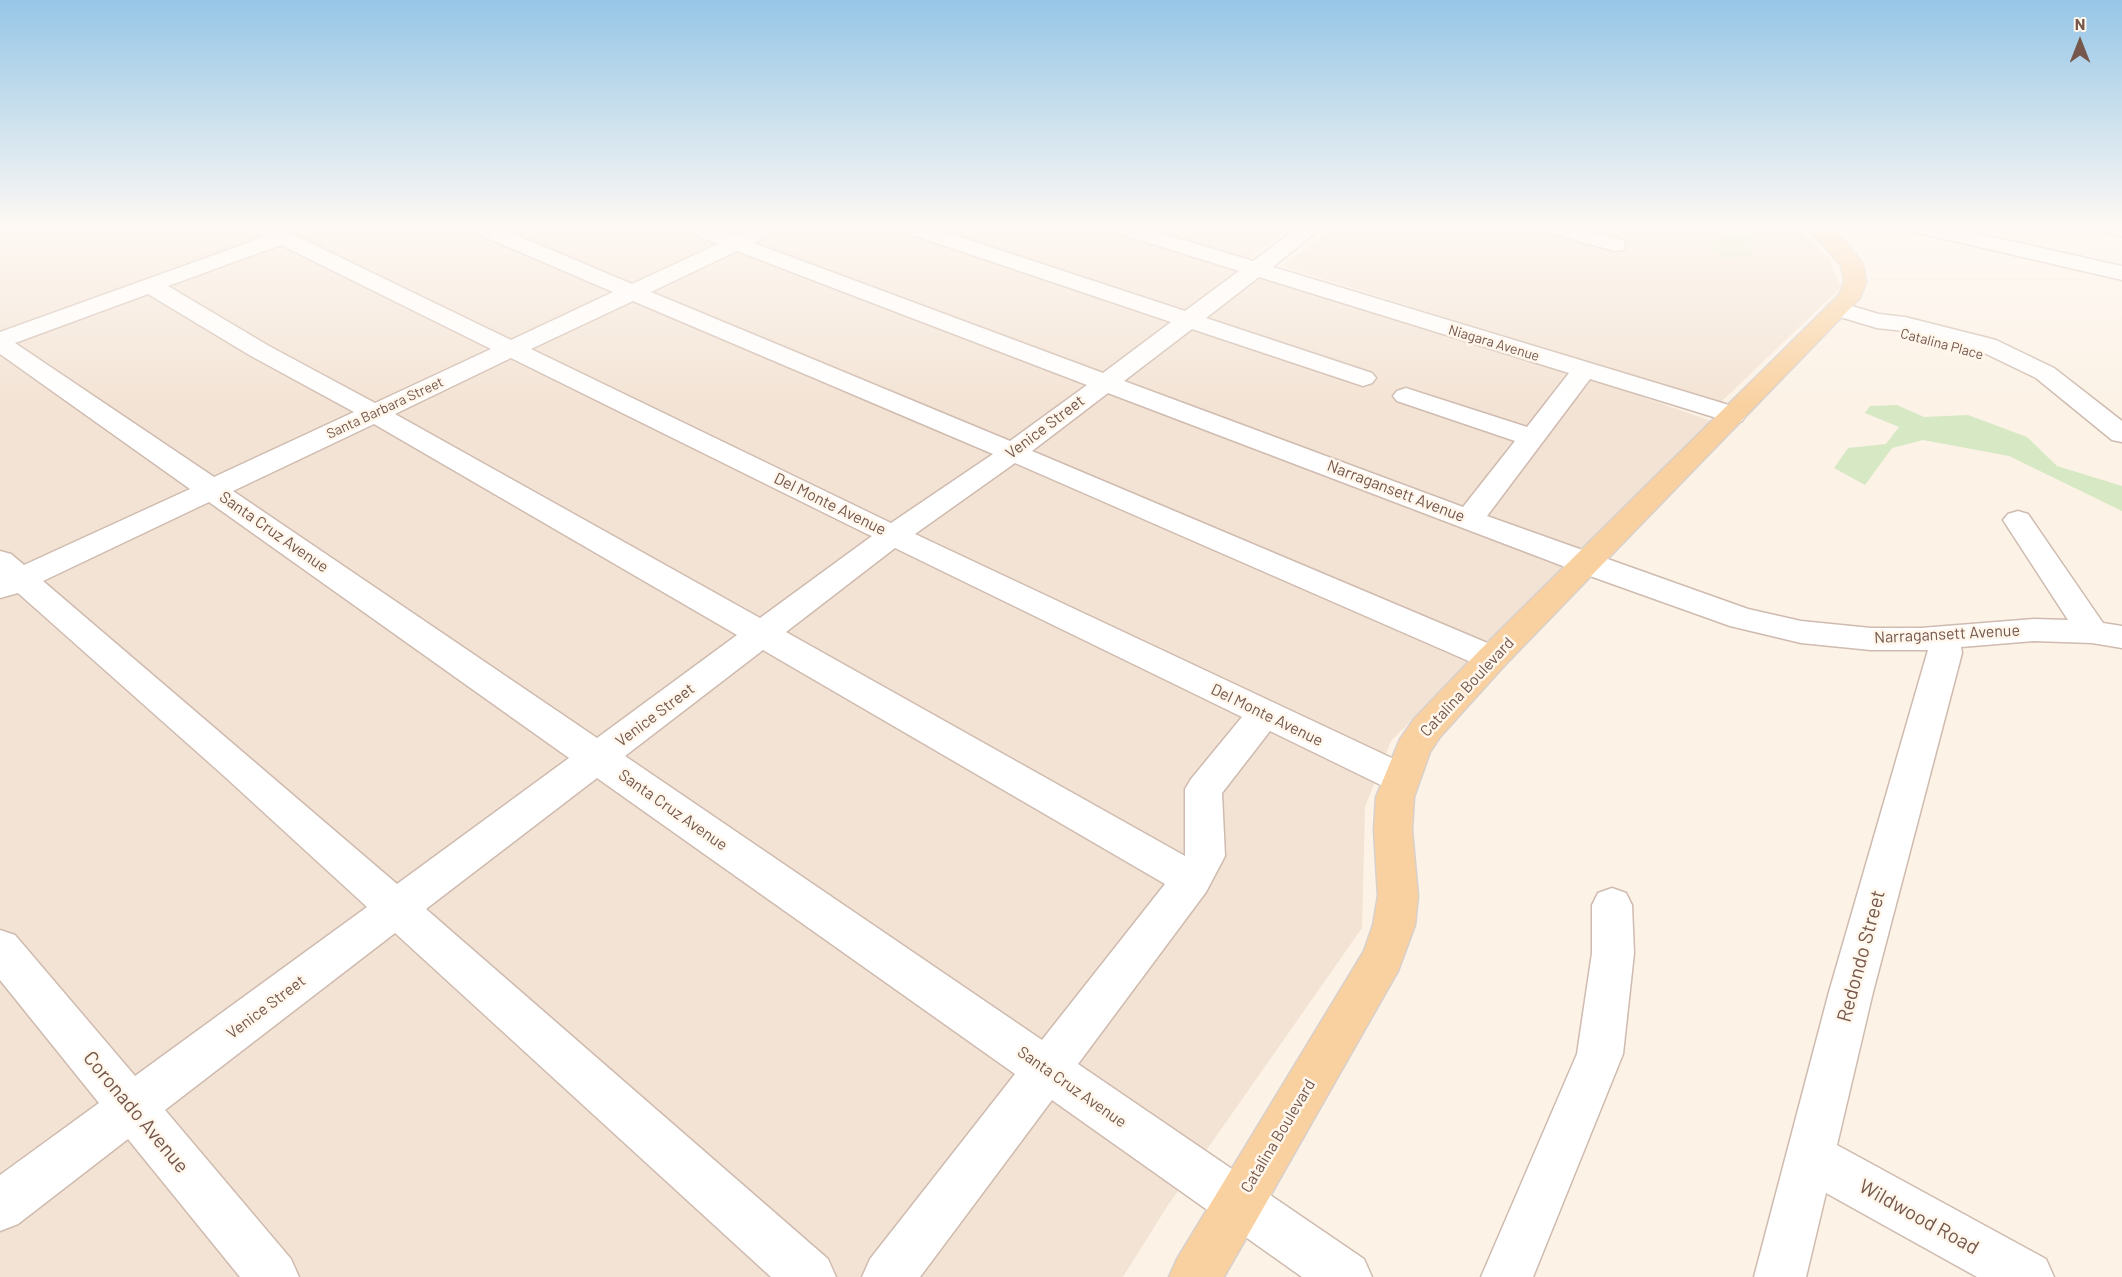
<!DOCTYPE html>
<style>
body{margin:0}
#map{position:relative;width:2122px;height:1277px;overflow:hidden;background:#fcf2e6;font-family:Barlow,sans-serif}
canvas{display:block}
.north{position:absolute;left:2050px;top:12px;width:60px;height:60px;-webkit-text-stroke:4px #fff6ec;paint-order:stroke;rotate:0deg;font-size:16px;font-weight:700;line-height:24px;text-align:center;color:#75574b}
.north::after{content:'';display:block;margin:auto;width:21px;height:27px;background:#75574b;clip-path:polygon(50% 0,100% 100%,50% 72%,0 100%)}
</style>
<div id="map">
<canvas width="2122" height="1277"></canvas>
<div class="north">N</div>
</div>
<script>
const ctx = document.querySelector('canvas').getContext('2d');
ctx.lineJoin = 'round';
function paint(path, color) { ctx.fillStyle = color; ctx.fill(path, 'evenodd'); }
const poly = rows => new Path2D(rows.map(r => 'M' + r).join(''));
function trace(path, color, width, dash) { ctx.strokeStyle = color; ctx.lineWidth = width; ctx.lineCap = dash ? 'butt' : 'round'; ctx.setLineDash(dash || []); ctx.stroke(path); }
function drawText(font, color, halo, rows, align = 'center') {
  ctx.font = font + ' Barlow,sans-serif'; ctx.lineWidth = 5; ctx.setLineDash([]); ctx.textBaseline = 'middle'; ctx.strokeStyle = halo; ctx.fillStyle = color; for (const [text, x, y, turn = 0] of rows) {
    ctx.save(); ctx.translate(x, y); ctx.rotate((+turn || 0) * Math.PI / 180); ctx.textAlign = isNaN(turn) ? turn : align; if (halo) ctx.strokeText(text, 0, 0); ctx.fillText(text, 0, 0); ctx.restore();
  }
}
paint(poly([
 [0,227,1291,227,1233,270,1617,388,1711,421,1391,741,1365,807,1362,928,1168,1205,1123,1277,0,1277],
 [1335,227,1796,227,1829,258,1841,287,1720,403,1281,266]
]), '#f3e3d4');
paint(poly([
 [1724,227,1753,227,1764,237,1746,238,1754,255,1725,258,1708,243,1729,235],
 [1897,405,1924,417,1968,415,2027,437,2057,466,2122,486,2122,511,2009,456,1923,440,1892,448,1865,485,1834,468,1848,448,1886,444,1899,427,1865,413,1870,406]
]), '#d6e9c4');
const minor = poly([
 [251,227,278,227,290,233,511,340,613,292,471,231,468,227,497,227,632,284,718,244,685,231,682,227,712,227,735,236,754,227,781,227,778,231,754,243,1103,373,1171,322,901,231,898,227,930,227,1185,311,1239,271,1111,231,1108,227,1141,227,1253,261,1298,227,1322,227,1273,267,1742,409,1746,415,1742,421,1733,423,1590,379,1487,516,1748,609,1801,621,1871,628,1921,628,2034,619,2068,620,2003,520,2008,514,2018,511,2028,514,2103,623,2122,626,2122,648,2092,643,2034,641,1961,647,1962,653,1873,992,1837,1145,2046,1259,2054,1277,1977,1277,1826,1193,1806,1277,1754,1277,1829,992,1928,650,1871,650,1801,643,1730,626,1576,571,1108,393,1032,451,1504,650,1509,658,1504,666,1492,670,1480,666,1015,463,915,534,1413,768,1419,778,1413,788,1400,792,1387,788,1270,731,1222,793,1225,856,1206,892,1078,1064,1364,1259,1372,1277,1302,1277,1052,1100,920,1277,862,1277,870,1259,1015,1074,597,778,426,909,828,1259,836,1277,771,1277,395,933,165,1110,291,1259,299,1277,240,1277,128,1139,18,1224,0,1231,0,1175,99,1103,0,980,0,930,15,935,135,1076,367,907,224,776,18,593,0,598,0,551,11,554,24,565,190,489,0,354,0,332,264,237,251,227],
 [281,245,491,349,375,403,269,346,168,286,281,245],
 [737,251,1087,385,1010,441,651,292,737,251],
 [1259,277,1569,373,1527,427,1415,391,1406,388,1397,391,1393,396,1397,401,1515,441,1463,507,1124,381,1192,329,1363,386,1372,383,1376,378,1372,373,1206,318,1259,277],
 [148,294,251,356,354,412,214,477,15,343,148,294],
 [633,301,993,454,891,523,531,349,633,301],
 [511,358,867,534,872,536,760,618,395,414,511,358],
 [374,424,737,635,597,738,233,491,374,424],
 [209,502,569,758,397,884,43,581,209,502],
 [895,548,1242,717,1191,779,1185,789,1185,856,786,632,895,548],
 [763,650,1165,884,1042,1040,625,756,763,650],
 [1538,227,1573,227,1623,240,1626,245,1623,250,1615,251,1541,231,1538,227],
 [1909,227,1948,227,2122,266,2122,280,1919,233,1912,231,1909,227],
 [2098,227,2122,227,2122,236,2101,231,2098,227],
 [1838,302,1879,314,1905,317,1996,340,2054,368,2122,421,2122,442,2112,440,2036,378,1978,350,1904,331,1877,328,1830,314,1826,309,1830,304,1838,302],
 [1612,888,1626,893,1632,905,1634,953,1623,1054,1533,1277,1481,1277,1577,1054,1592,953,1592,905,1598,893,1612,888]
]);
const major = poly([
 [1807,227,1829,227,1850,246,1863,265,1866,282,1860,298,1504,666,1440,737,1430,752,1414,797,1412,830,1418,896,1415,925,1398,971,1224,1277,1169,1277,1177,1259,1364,951,1373,925,1378,896,1374,830,1376,797,1400,739,1414,719,1480,650,1839,295,1844,282,1841,265,1807,227]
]);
trace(minor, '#cfbbaf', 3);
trace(major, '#d8d0cd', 3);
paint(minor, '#fff');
paint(major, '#f9d1a0');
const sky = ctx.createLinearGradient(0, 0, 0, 406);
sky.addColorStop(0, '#96c6e7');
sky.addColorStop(0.56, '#fef9f4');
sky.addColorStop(1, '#fef9f400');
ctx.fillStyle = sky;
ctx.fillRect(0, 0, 2122, 406);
drawText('14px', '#75574b', '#fff6ec', [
 ["Niagara Avenue",1494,343,17],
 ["Catalina Place",1942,344,15],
 ["Santa Barbara Street",385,408,-25]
]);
drawText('16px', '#75574b', '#fff6ec', [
 ["Venice Street",1045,427,-37],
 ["Narragansett Avenue",1396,491,21],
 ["Del Monte Avenue",830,504,26],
 ["Santa Cruz Avenue",274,532,35],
 ["Narragansett Avenue",1947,634,-3],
 ["Catalina Boulevard",1467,687,-47],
 ["Venice Street",655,715,-37],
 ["Del Monte Avenue",1267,715,26],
 ["Santa Cruz Avenue",673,810,35],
 ["Venice Street",266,1007,-37],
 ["Santa Cruz Avenue",1072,1087,35],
 ["Catalina Boulevard",1278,1136,-59]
]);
drawText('20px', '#75574b', '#fff6ec', [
 ["Redondo Street",1861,956,-75],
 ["Coronado Avenue",136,1112,50],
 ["Wildwood Road",1919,1217,29]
]);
</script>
